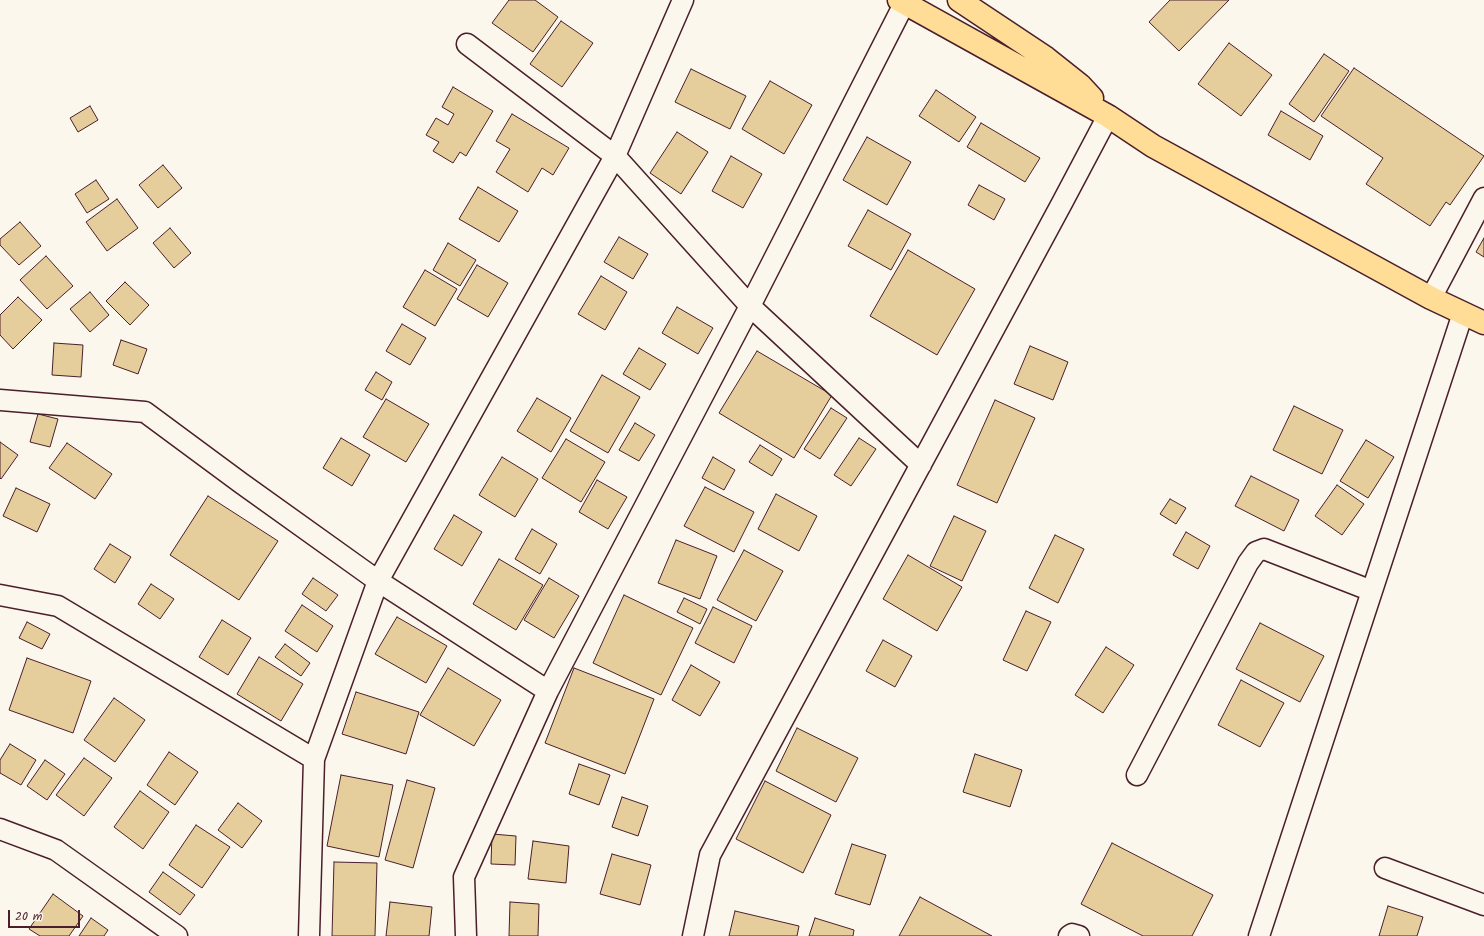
<!DOCTYPE html>
<style>
body{margin:0}
#map{position:relative;width:1484px;height:936px;overflow:hidden;background:#fbf7ec;font-family:Kalam,sans-serif}
canvas{display:block}
.scale{position:absolute;left:8px;top:910px;width:72px;height:18px;box-sizing:border-box;border:2px solid #4a1f2b;border-top:0;padding-left:5px;font-size:12px;line-height:14px;white-space:nowrap;color:#4a1f2b;-webkit-text-stroke:3px #fbf7ec;paint-order:stroke}
</style>
<div id="map">
<canvas width="1484" height="936"></canvas>
<div class="scale">20 m</div>
</div>
<script>
const ctx = document.querySelector('canvas').getContext('2d');
ctx.lineJoin = 'round';
function paint(path, color) { ctx.fillStyle = color; ctx.fill(path, 'evenodd'); }
const poly = rows => new Path2D(rows.map(r => 'M' + r).join(''));
function trace(path, color, width, dash) { ctx.strokeStyle = color; ctx.lineWidth = width; ctx.lineCap = dash ? 'butt' : 'round'; ctx.setLineDash(dash || []); ctx.stroke(path); }
const building = poly([
 [509,0,535,0,558,17,533,52,492,23,509,0],
 [1170,0,1229,0,1179,51,1149,22,1170,0],
 [561,21,593,43,562,87,530,64,561,21],
 [1229,43,1272,75,1241,116,1198,84,1229,43],
 [1324,54,1349,71,1314,122,1289,104,1324,54],
 [1354,68,1484,156,1450,205,1446,202,1430,226,1366,184,1383,158,1321,116,1354,68],
 [691,69,746,96,730,129,675,102,691,69],
 [770,81,812,105,784,154,742,129,770,81],
 [453,87,493,111,466,156,460,152,453,163,433,151,439,142,426,135,436,118,448,125,454,114,442,107,453,87],
 [936,90,976,117,959,142,919,116,936,90],
 [90,106,98,120,78,132,70,118,90,106],
 [1281,111,1323,136,1310,160,1268,135,1281,111],
 [512,114,569,148,553,175,542,168,528,192,496,172,510,149,496,141,512,114],
 [981,123,1040,158,1025,182,967,147,981,123],
 [677,132,708,152,681,194,650,173,677,132],
 [867,137,911,162,887,205,843,180,867,137],
 [731,156,762,174,743,208,712,191,731,156],
 [163,165,182,188,158,208,139,185,163,165],
 [96,180,109,199,87,213,75,194,96,180],
 [979,185,1005,199,994,220,968,205,979,185],
 [478,187,518,211,499,242,459,219,478,187],
 [117,199,138,228,107,251,86,222,117,199],
 [868,210,911,234,891,270,848,246,868,210],
 [20,222,41,246,19,265,0,245,0,239,20,222],
 [170,228,191,253,174,268,153,243,170,228],
 [619,237,648,254,633,279,604,262,619,237],
 [1484,238,1484,257,1476,252,1484,238],
 [448,243,476,260,460,286,433,270,448,243],
 [908,250,975,289,937,355,870,316,908,250],
 [46,256,73,286,47,309,20,280,46,256],
 [477,265,508,283,488,317,457,299,477,265],
 [425,270,457,289,435,326,403,307,425,270],
 [601,276,627,292,605,330,578,314,601,276],
 [125,282,149,305,130,325,106,301,125,282],
 [90,292,109,315,90,332,70,309,90,292],
 [18,297,42,320,13,349,0,335,0,315,18,297],
 [677,307,713,328,698,354,662,333,677,307],
 [402,324,426,338,410,365,386,351,402,324],
 [121,340,147,349,138,374,113,365,121,340],
 [54,343,83,345,81,377,52,375,54,343],
 [1030,346,1068,362,1053,400,1014,384,1030,346],
 [639,348,666,364,650,390,623,374,639,348],
 [757,351,832,395,794,458,719,413,757,351],
 [376,372,392,382,382,400,365,390,376,372],
 [602,375,640,397,608,453,570,431,602,375],
 [537,398,571,418,551,452,517,431,537,398],
 [386,399,429,424,406,462,363,437,386,399],
 [995,400,1035,418,997,503,957,485,995,400],
 [1294,406,1343,430,1322,474,1273,450,1294,406],
 [831,408,847,418,820,459,804,449,831,408],
 [38,414,58,419,50,447,30,442,38,414],
 [635,423,655,435,639,461,619,450,635,423],
 [341,438,370,455,352,486,323,468,341,438],
 [859,438,876,449,851,486,834,475,859,438],
 [566,439,605,462,581,502,542,478,566,439],
 [1366,440,1394,457,1368,498,1340,481,1366,440],
 [0,442,18,455,1,479,0,478,0,442],
 [67,443,112,474,95,499,49,468,67,443],
 [760,445,782,459,772,476,749,462,760,445],
 [502,457,538,479,515,517,479,495,502,457],
 [713,457,735,470,724,490,702,478,713,457],
 [1251,476,1299,500,1284,531,1235,506,1251,476],
 [597,480,627,497,608,529,579,512,597,480],
 [1337,485,1364,504,1342,535,1315,516,1337,485],
 [705,487,754,512,734,552,684,526,705,487],
 [16,488,50,504,37,532,3,516,16,488],
 [776,494,817,516,799,551,758,529,776,494],
 [208,496,278,541,239,600,170,555,208,496],
 [1170,499,1186,508,1176,524,1160,514,1170,499],
 [454,515,482,532,462,566,434,549,454,515],
 [954,516,986,531,962,581,930,566,954,516],
 [532,529,557,544,540,574,515,559,532,529],
 [1186,532,1210,546,1198,569,1173,555,1186,532],
 [1055,535,1084,549,1058,603,1029,588,1055,535],
 [676,540,717,556,700,599,658,583,676,540],
 [110,544,131,557,115,583,94,569,110,544],
 [744,550,783,571,756,621,717,600,744,550],
 [908,555,962,587,937,631,883,599,908,555],
 [499,559,543,585,516,630,473,604,499,559],
 [313,578,338,595,326,611,302,594,313,578],
 [549,578,579,596,554,638,524,620,549,578],
 [151,584,174,599,160,619,138,604,151,584],
 [624,595,693,628,661,695,593,663,624,595],
 [684,598,707,609,700,624,677,612,684,598],
 [302,605,333,626,317,652,285,631,302,605],
 [713,607,752,626,734,663,695,643,713,607],
 [1026,611,1051,622,1027,671,1003,660,1026,611],
 [397,617,447,646,426,683,375,654,397,617],
 [222,620,251,638,228,675,199,657,222,620],
 [27,622,50,634,42,649,19,638,27,622],
 [1260,623,1324,656,1300,702,1236,669,1260,623],
 [883,640,912,656,895,687,866,671,883,640],
 [285,644,310,663,301,676,275,657,285,644],
 [1106,647,1134,665,1103,713,1075,695,1106,647],
 [259,657,303,684,281,721,237,694,259,657],
 [27,658,91,681,73,733,9,710,27,658],
 [691,665,720,682,700,716,672,700,691,665],
 [448,668,501,700,474,746,420,715,448,668],
 [574,668,654,699,625,774,545,743,574,668],
 [1241,680,1284,703,1260,747,1218,725,1241,680],
 [356,692,419,712,406,754,342,734,356,692],
 [114,698,145,720,115,762,84,740,114,698],
 [797,728,858,758,836,802,776,771,797,728],
 [10,744,36,760,21,785,0,773,0,760,10,744],
 [169,752,198,772,175,805,147,785,169,752],
 [975,754,1022,770,1010,807,963,792,975,754],
 [84,758,112,778,84,816,56,795,84,758],
 [45,760,65,774,47,800,27,786,45,760],
 [579,764,610,775,599,805,569,794,579,764],
 [341,775,393,785,379,857,327,846,341,775],
 [407,780,435,788,413,868,385,860,407,780],
 [765,781,831,815,803,873,736,839,765,781],
 [140,791,169,812,143,849,114,827,140,791],
 [622,797,648,806,638,836,612,827,622,797],
 [238,803,262,821,242,848,218,830,238,803],
 [196,825,230,847,202,888,169,865,196,825],
 [492,834,516,836,515,865,491,864,492,834],
 [533,841,569,846,566,883,528,879,533,841],
 [1112,843,1213,895,1192,936,1143,936,1081,904,1112,843],
 [852,844,886,855,870,905,835,894,852,844],
 [612,854,651,865,640,905,600,894,612,854],
 [334,862,377,863,375,936,332,936,334,862],
 [163,872,195,895,180,915,149,892,163,872],
 [53,894,83,916,69,936,40,936,29,929,53,894],
 [920,897,992,936,899,936,920,897],
 [390,902,432,907,429,936,386,936,390,902],
 [510,902,539,904,538,936,509,936,510,902],
 [1388,906,1423,917,1417,936,1379,936,1388,906],
 [735,911,799,926,797,936,729,936,735,911],
 [91,918,108,930,104,936,79,936,91,918],
 [815,918,854,930,853,936,809,936,815,918]
]);
paint(building, '#e6cd9c');
trace(building, '#4a1f2b', 1);
const street = poly([
 [467,44,615,156,750,306,921,465],
 [1431,298,1484,198],
 [0,400,145,412,241,483,378,581,548,691],
 [0,595,58,606,314,759],
 [1137,775,1248,563,1256,552,1264,549,1372,591],
 [0,829,56,850,177,936],
 [1385,868,1484,905],
 [309,936,314,759,378,581,615,156,683,0],
 [466,936,464,877,548,691,750,306,904,4],
 [693,936,710,855,1062,203,1108,116],
 [1069,936,1072,934,1079,936],
 [1259,936,1463,313]
]);
const highway = poly([
 [899,0,1108,116,1153,146,1431,298,1484,323],
 [959,0,1046,58,1080,85,1092,98]
]);
trace(street, '#4a1f2b', 23);
trace(highway, '#4a1f2b', 25);
trace(street, '#fbf7ec', 20);
trace(highway, '#ffdd96', 22);
</script>
